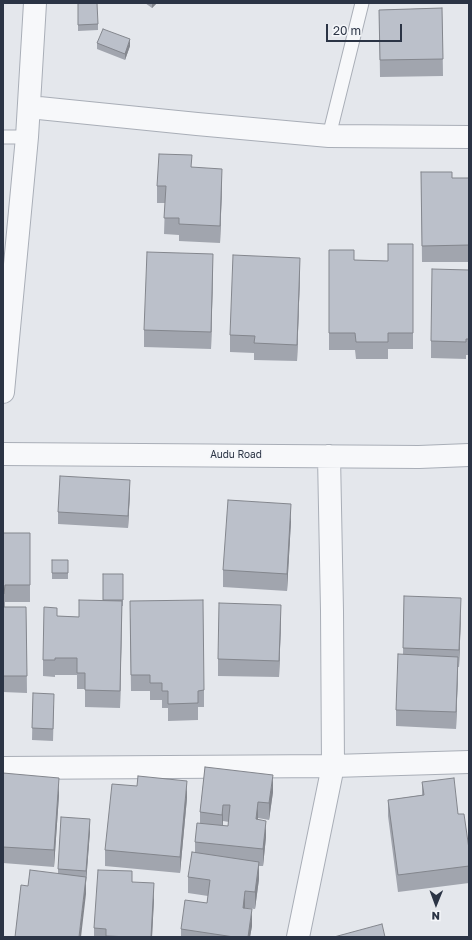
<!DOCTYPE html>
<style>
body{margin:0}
#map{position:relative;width:472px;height:940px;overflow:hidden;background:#e4e7ec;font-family:"Golos Text",sans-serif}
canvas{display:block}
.frame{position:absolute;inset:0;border:4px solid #2b3445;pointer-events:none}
.north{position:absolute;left:416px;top:884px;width:40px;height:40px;-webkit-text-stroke:3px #f4f6f9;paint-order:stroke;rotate:181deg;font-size:11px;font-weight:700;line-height:16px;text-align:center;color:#2b3445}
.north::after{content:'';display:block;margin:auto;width:14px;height:18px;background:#2b3445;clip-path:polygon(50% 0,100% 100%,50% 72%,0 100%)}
.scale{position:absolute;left:326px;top:24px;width:76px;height:18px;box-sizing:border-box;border:2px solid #2b3445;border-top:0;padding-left:5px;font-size:12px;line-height:14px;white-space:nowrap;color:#2b3445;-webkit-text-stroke:3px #f4f6f9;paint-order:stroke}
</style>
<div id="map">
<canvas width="472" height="940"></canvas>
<div class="frame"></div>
<div class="north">N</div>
<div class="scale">20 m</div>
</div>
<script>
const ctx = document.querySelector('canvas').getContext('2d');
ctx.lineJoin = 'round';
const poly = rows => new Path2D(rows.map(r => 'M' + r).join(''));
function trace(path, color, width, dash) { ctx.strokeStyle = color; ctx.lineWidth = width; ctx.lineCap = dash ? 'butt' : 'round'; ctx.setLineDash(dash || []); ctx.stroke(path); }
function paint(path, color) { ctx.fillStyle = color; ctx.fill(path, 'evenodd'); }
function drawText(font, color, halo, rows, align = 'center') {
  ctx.font = font + ' "Golos Text",sans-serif'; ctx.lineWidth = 3; ctx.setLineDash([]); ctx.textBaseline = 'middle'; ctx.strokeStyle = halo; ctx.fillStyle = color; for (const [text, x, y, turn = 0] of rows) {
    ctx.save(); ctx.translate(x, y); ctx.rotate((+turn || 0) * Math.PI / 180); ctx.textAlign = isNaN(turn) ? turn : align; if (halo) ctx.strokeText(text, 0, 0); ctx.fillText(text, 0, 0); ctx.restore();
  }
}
const lane = poly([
 [329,136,362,3],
 [3,137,27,137]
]);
const street = poly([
 [29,107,197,124,329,136,469,137],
 [3,392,27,137,35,3],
 [3,454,419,457,469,455],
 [3,768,333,766,469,762],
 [298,937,333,766,332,611,329,456]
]);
trace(lane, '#a9aeb7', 15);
trace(street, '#a9aeb7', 24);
trace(lane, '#f7f8fa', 13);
trace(street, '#f7f8fa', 22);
paint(poly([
 [78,3,98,24,98,30,78,31],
 [145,3,157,3,152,8],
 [442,8,443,76,380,77,379,10],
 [97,43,130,46,125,60,97,49],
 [192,167,222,185,220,243,179,241,179,235,164,234,165,203,157,203,157,186],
 [421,172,452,178,469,178,469,262,422,262],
 [413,244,413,349,388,349,388,359,356,359,355,350,329,350,329,250,354,260,388,261],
 [213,270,211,349,144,347,144,330],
 [469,270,469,355,466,355,466,359,431,358,431,341],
 [300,274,297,361,254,360,254,353,230,352,230,335],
 [130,492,128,528,58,524,58,512],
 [291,521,287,591,223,587,223,570],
 [3,533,30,533,30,602,5,602,5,607,26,607,27,693,3,692],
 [52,560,68,560,68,579,52,579],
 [123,574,123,606,122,606,120,708,85,707,85,689,77,689,77,675,55,675,55,677,43,676,43,660,57,616,79,617,103,600],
 [404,596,461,615,459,667,458,667,456,729,396,726,396,710,403,654],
 [130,618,204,690,204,707,198,707,198,720,168,721,168,708,162,708,162,700,150,700,150,691,131,691],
 [281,621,279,677,218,676,218,659],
 [33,693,54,706,53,741,32,740],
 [205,767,273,792,269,820,258,818,258,819,266,837,263,866,259,866,259,879,255,909,245,908,252,926,250,937,181,937,181,929,207,903,208,896,188,893,188,877,195,853,195,842,200,823,200,812],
 [223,821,229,822,228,826,223,826],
 [3,773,59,795,54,867,3,863],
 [422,782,458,814,469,849,469,883,398,892,388,816,388,800,422,795],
 [187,798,180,873,105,866,105,850],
 [90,831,86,883,86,894,28,886,58,874,58,869],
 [132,882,154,899,152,937,94,937,94,928]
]), '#a1a5ae');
paint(poly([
 [152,3,157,3,152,8],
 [130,39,130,46,125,60,125,54],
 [222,169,222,185,220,243,220,226],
 [213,254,213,270,211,349,211,332],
 [300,258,300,274,297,361,297,345],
 [130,480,130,492,128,528,128,516],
 [291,504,291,521,287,591,287,574],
 [461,598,461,615,459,667,459,650],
 [122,601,122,617,120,708,120,691],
 [281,605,281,621,279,677,279,661],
 [458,657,458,673,456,729,456,712],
 [273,775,273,792,269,820,269,803],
 [59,778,59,795,54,867,54,850],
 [187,781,187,798,180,873,180,857],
 [258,802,258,818,256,836,256,819],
 [223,805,223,821,222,831,222,815],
 [90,819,90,831,86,883,86,871],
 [266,821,266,837,263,866,263,849],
 [259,862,259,879,255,909,255,892],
 [86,877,86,894,81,937,79,937],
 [154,883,154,899,152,937,151,937],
 [245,891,245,908,243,925,243,908],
 [252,909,252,926,250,937,248,937]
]), '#83868d');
const building = poly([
 [78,3,97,3,98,24,78,25,78,3],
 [442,8,443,59,380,60,379,10,442,8],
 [103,29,130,39,125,54,97,43,103,29],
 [159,154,192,155,191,167,222,169,220,226,179,224,179,218,164,218,166,186,157,186,159,154],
 [421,172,452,172,452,178,469,178,469,245,422,246,421,172],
 [388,244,413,244,413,333,388,333,388,342,356,342,355,333,329,333,329,250,354,250,354,260,388,261,388,244],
 [147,252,213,254,211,332,144,330,147,252],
 [233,255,300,258,297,345,254,343,255,336,230,335,233,255],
 [432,269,469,270,469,339,466,339,466,342,431,341,432,269],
 [60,476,130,480,128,516,58,512,60,476],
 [228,500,291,504,287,574,223,570,228,500],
 [3,533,30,533,30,585,5,585,4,594,3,594,3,533],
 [52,560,68,560,68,573,52,573,52,560],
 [103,574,123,574,123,600,103,600,103,574],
 [404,596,461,598,459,650,403,648,404,596],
 [79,600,122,601,120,691,85,690,85,673,77,673,77,658,55,658,55,660,43,660,44,607,57,608,57,616,79,617,79,600],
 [203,600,204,690,198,691,198,703,168,704,168,691,162,691,162,683,150,683,150,675,131,675,130,601,203,600],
 [219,603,281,605,279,661,218,659,219,603],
 [3,607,26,607,27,676,3,676,3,607],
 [398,654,458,657,456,712,396,710,398,654],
 [33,693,54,694,53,729,32,728,33,693],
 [205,767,273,775,269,803,258,802,256,819,266,821,263,849,195,842,197,823,228,826,230,805,223,805,222,815,200,812,205,767],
 [3,773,59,778,54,850,3,847,3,773],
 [138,776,187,781,180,857,105,850,112,784,137,786,138,776],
 [454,778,458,814,464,814,469,849,469,866,398,875,388,800,424,795,422,782,454,778],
 [61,817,90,819,86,871,58,869,61,817],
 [192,852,259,862,255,892,245,891,243,908,252,909,248,937,234,937,181,929,185,900,207,903,210,880,188,877,192,852],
 [30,870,86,877,79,937,15,937,21,885,28,886,30,870],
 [98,870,132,871,132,882,154,883,151,937,131,937,106,936,106,929,94,928,98,870],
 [382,924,385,937,334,937,382,924]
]);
paint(building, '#bbc0ca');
trace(building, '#83868d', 1);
drawText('10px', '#2b3445', '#f4f6f9', [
 ["Audu Road",236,455]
]);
</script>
